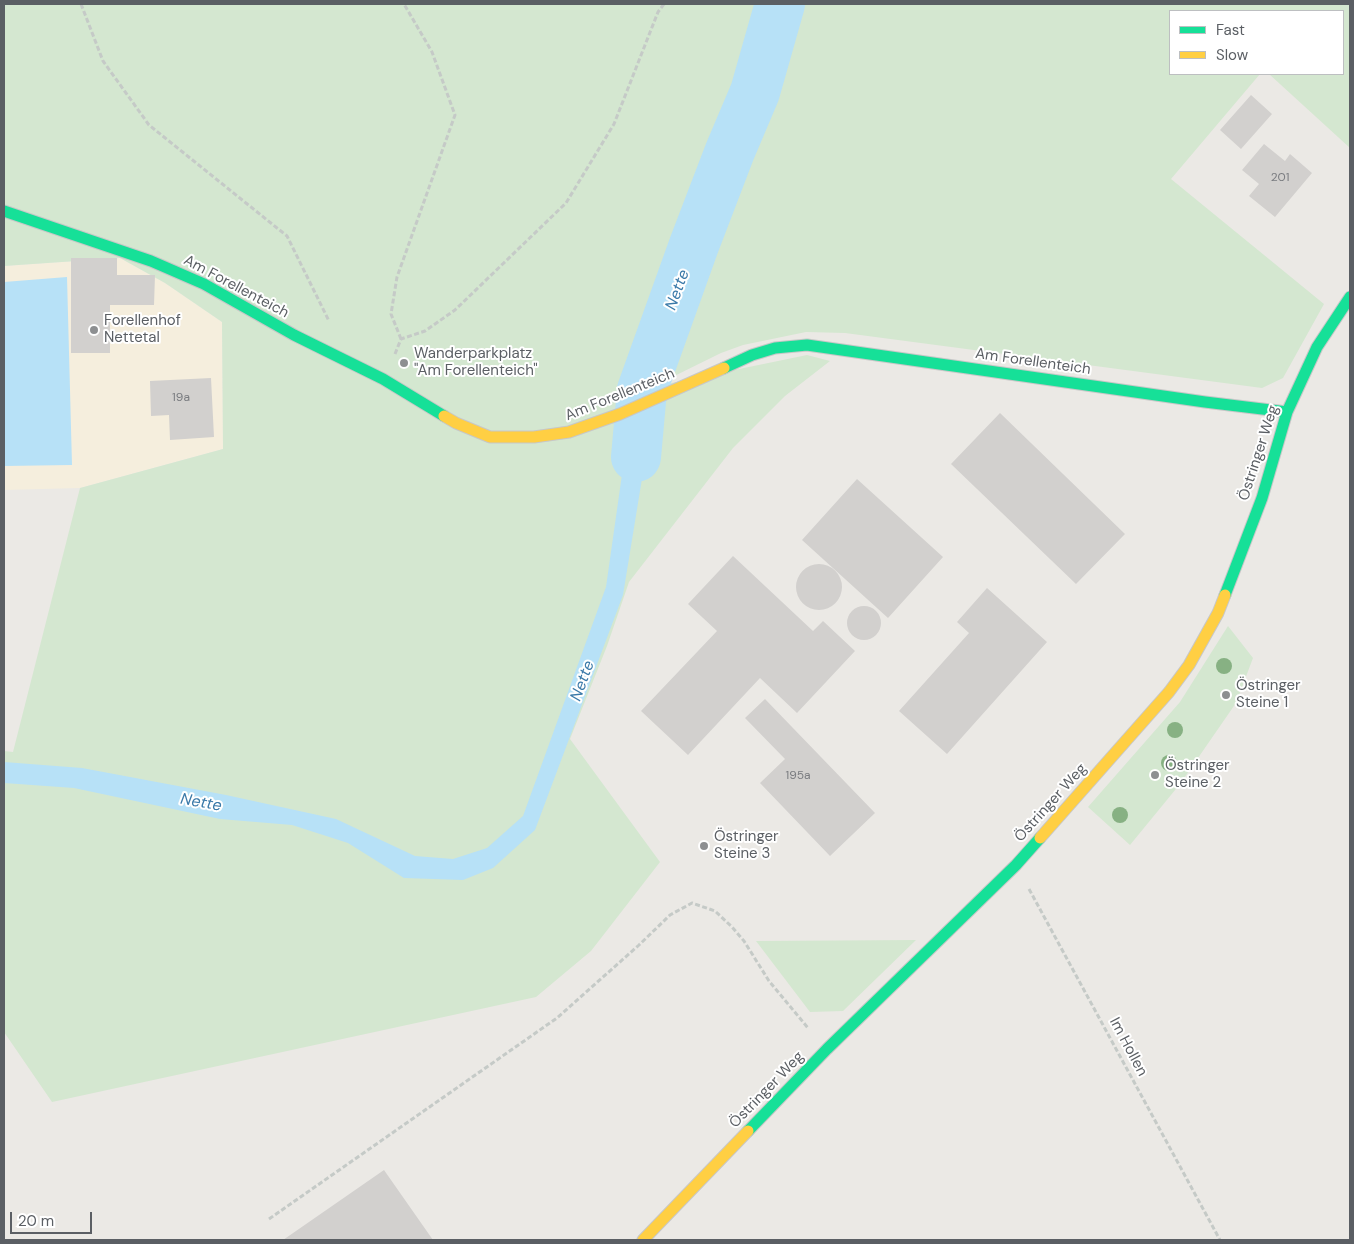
<!DOCTYPE html>
<meta charset="utf-8">
<style>
body{margin:0}
#map{position:relative;width:1354px;height:1244px;overflow:hidden;background:#ebe9e5;font-family:"DM Sans",sans-serif}
canvas{display:block}
.frame{position:absolute;inset:0;border:5px solid #5b5f64;pointer-events:none}
.legend{position:absolute;left:1169px;top:10px;width:175px;height:65px;box-sizing:border-box;background:#fff;border:1px solid #bdbfc1;margin:0;padding:6px 9px;list-style:none;font-size:15px;color:#5b5f64}
.legend li{display:flex;align-items:center;gap:10px;height:25px}
.legend b{width:25px;border:1px solid #bdbfc1}
.scale{position:absolute;left:10px;top:1212px;width:82px;height:22px;box-sizing:border-box;border:2px solid #5b5f64;border-top:0;padding-left:6px;font-size:15px;line-height:18px;white-space:nowrap;color:#5b5f64;-webkit-text-stroke:4px #fff;paint-order:stroke}
</style>
<div id="map">
<canvas width="1354" height="1244"></canvas>
<div class="frame"></div>
<ul class="legend">
<li><b style="height:6px;background:#16e098"></b>Fast</li>
<li><b style="height:6px;background:#ffcf43"></b>Slow</li>
</ul>
<div class="scale">20 m</div>
</div>
<script>
const ctx = document.querySelector('canvas').getContext('2d');
ctx.lineJoin = 'round';
function paint(path, color) { ctx.fillStyle = color; ctx.fill(path, 'evenodd'); }
const poly = rows => new Path2D(rows.map(r => 'M' + r).join(''));
function trace(path, color, width, dash) { ctx.strokeStyle = color; ctx.lineWidth = width; ctx.lineCap = dash ? 'butt' : 'round'; ctx.setLineDash(dash || []); ctx.stroke(path); }
function drawText(font, color, halo, rows, align = 'center') {
  ctx.font = font + ' "DM Sans",sans-serif'; ctx.lineWidth = 4; ctx.setLineDash([]); ctx.textBaseline = 'middle'; ctx.strokeStyle = halo; ctx.fillStyle = color; for (const [text, x, y, turn = 0] of rows) {
    ctx.save(); ctx.translate(x, y); ctx.rotate((+turn || 0) * Math.PI / 180); ctx.textAlign = isNaN(turn) ? turn : align; if (halo) ctx.strokeText(text, 0, 0); ctx.fillText(text, 0, 0); ctx.restore();
  }
}
paint(poly([
 [120,258,165,283,222,322,223,449,80,488,4,490,4,266]
]), '#f5eedd');
paint(poly([
 [4,4,1350,4,1350,148,1269,74,1343,74,1343,11,1170,11,1170,74,1260,74,1171,179,1324,304,1283,378,1262,388,845,333,806,332,743,345,721,353,652,387,807,355,830,361,785,396,733,448,629,582,607,646,570,739,660,862,591,951,536,997,52,1102,4,1032,4,751,13,752,80,488,223,449,222,322,165,283,120,258,4,266],
 [1228,626,1253,658,1236,703,1180,784,1130,845,1088,807,1180,702],
 [916,940,843,1011,810,1012,756,941]
]), '#d4e7d0');
paint(poly([
 [67,277,72,465,4,466,4,282],
 [632,404,654,405,623,595,535,830,493,868,463,880,404,878,348,843,292,825,220,819,74,788,4,783,4,762,82,768,226,795,336,819,415,856,453,859,487,848,523,816,606,587]
]), '#b7e1f7');
trace(poly([
 [636,457,642,390,694,245,730,151,755,92,780,4]
]), '#b7e1f7', 50);
paint(poly([
 [1251,95,1272,114,1241,149,1220,130],
 [1264,144,1285,161,1290,154,1312,173,1275,217,1249,196,1259,184,1242,170],
 [71,258,117,258,117,275,155,275,154,305,110,305,110,353,71,353],
 [211,378,214,437,170,440,169,415,151,416,150,381],
 [1000,413,1125,534,1076,584,951,464],
 [857,479,943,557,888,618,802,540],
 [733,556,813,631,823,621,855,651,797,713,760,678,688,755,641,711,717,631,688,604],
 '796 587a23 23 0 1 1 46 0a23 23 0 1 1-46 0Z',
 [987,588,1047,642,947,754,899,711,969,633,957,622],
 '847 623a17 17 0 1 1 34 0a17 17 0 1 1-34 0Z',
 [765,699,875,813,830,856,760,783,785,759,745,718],
 [384,1170,433,1240,283,1240]
]), '#d2d0ce');
const fast = poly([
 [4,211,151,261,204,284,294,335,383,379,444,416],
 [724,368,752,355,775,348,807,345,1205,402,1287,412],
 [1225,595,1262,498,1287,412,1317,347,1350,297],
 [748,1131,827,1049,1016,865,1040,838]
]);
const slow = poly([
 [444,416,456,423,490,437,534,437,569,432,620,414,724,368],
 [1040,838,1169,692,1189,665,1218,613,1225,595],
 [643,1240,748,1131]
]);
trace(fast, '#c7c7c7', 13);
trace(slow, '#c7c7c7', 13);
trace(poly([
 [81,4,103,61,149,125,287,236,329,321],
 [401,339,391,314,397,277,455,115,432,52,404,4],
 [395,354,401,339,425,331,455,310,566,203,614,124,658,12,664,4],
 [1029,889,1220,1240],
 [269,1219,557,1018,639,945,670,915,692,903,715,911,732,927,744,941,769,981,808,1028]
]), '#c5cac7', 3, [5, 2.5]);
trace(fast, '#16e098', 11);
trace(slow, '#ffcf43', 11);
ctx.fillStyle = '#87b183';
for (const [x, y] of [
 [1224,666],
 [1175,730],
 [1169,763],
 [1120,815]
]) { ctx.beginPath(); ctx.arc(x, y, 8, 0, 2 * Math.PI); ctx.fill(); }
for (const [x, y, r, color] of [
 [94,330,5,"#8d8f91"],
 [404,363,5,"#8d8f91"],
 [1226,695,5,"#8d8f91"],
 [1155,775,5,"#8d8f91"],
 [704,846,5,"#8d8f91"]
]) { const dot = new Path2D(); dot.arc(x, y, r, 0, 2 * Math.PI); ctx.fillStyle = color; ctx.fill(dot); trace(dot, '#fff', 2); }
drawText('12px', '#7a7c80', null, [
 ["201",1280,178],
 ["19a",181,398],
 ["195a",798,776]
]);
drawText('15px', '#5b5f64', '#fff', [
 ["Am Forellenteich",236,287,28],
 ["Am Forellenteich",1033,362,8],
 ["Am Forellenteich",620,395,-22],
 ["Östringer Weg",1259,453,-72],
 ["Östringer Weg",1051,803,-48],
 ["Im Hollen",1128,1047,62],
 ["Östringer Weg",767,1090,-46]
]);
drawText('15px', '#5b5f64', '#fff', [
 ["Forellenhof",104,321],
 ["Nettetal",104,338],
 ["Wanderparkplatz",414,354],
 ["\"Am Forellenteich\"",414,371],
 ["Östringer",1236,686],
 ["Steine 1",1236,703],
 ["Östringer",1165,766],
 ["Steine 2",1165,783],
 ["Östringer",714,837],
 ["Steine 3",714,854]
], 'left');
drawText('italic 16px', '#3b7aa9', '#fff', [
 ["Nette",678,290,-70],
 ["Nette",583,681,-70],
 ["Nette",201,803,10]
]);
</script>
